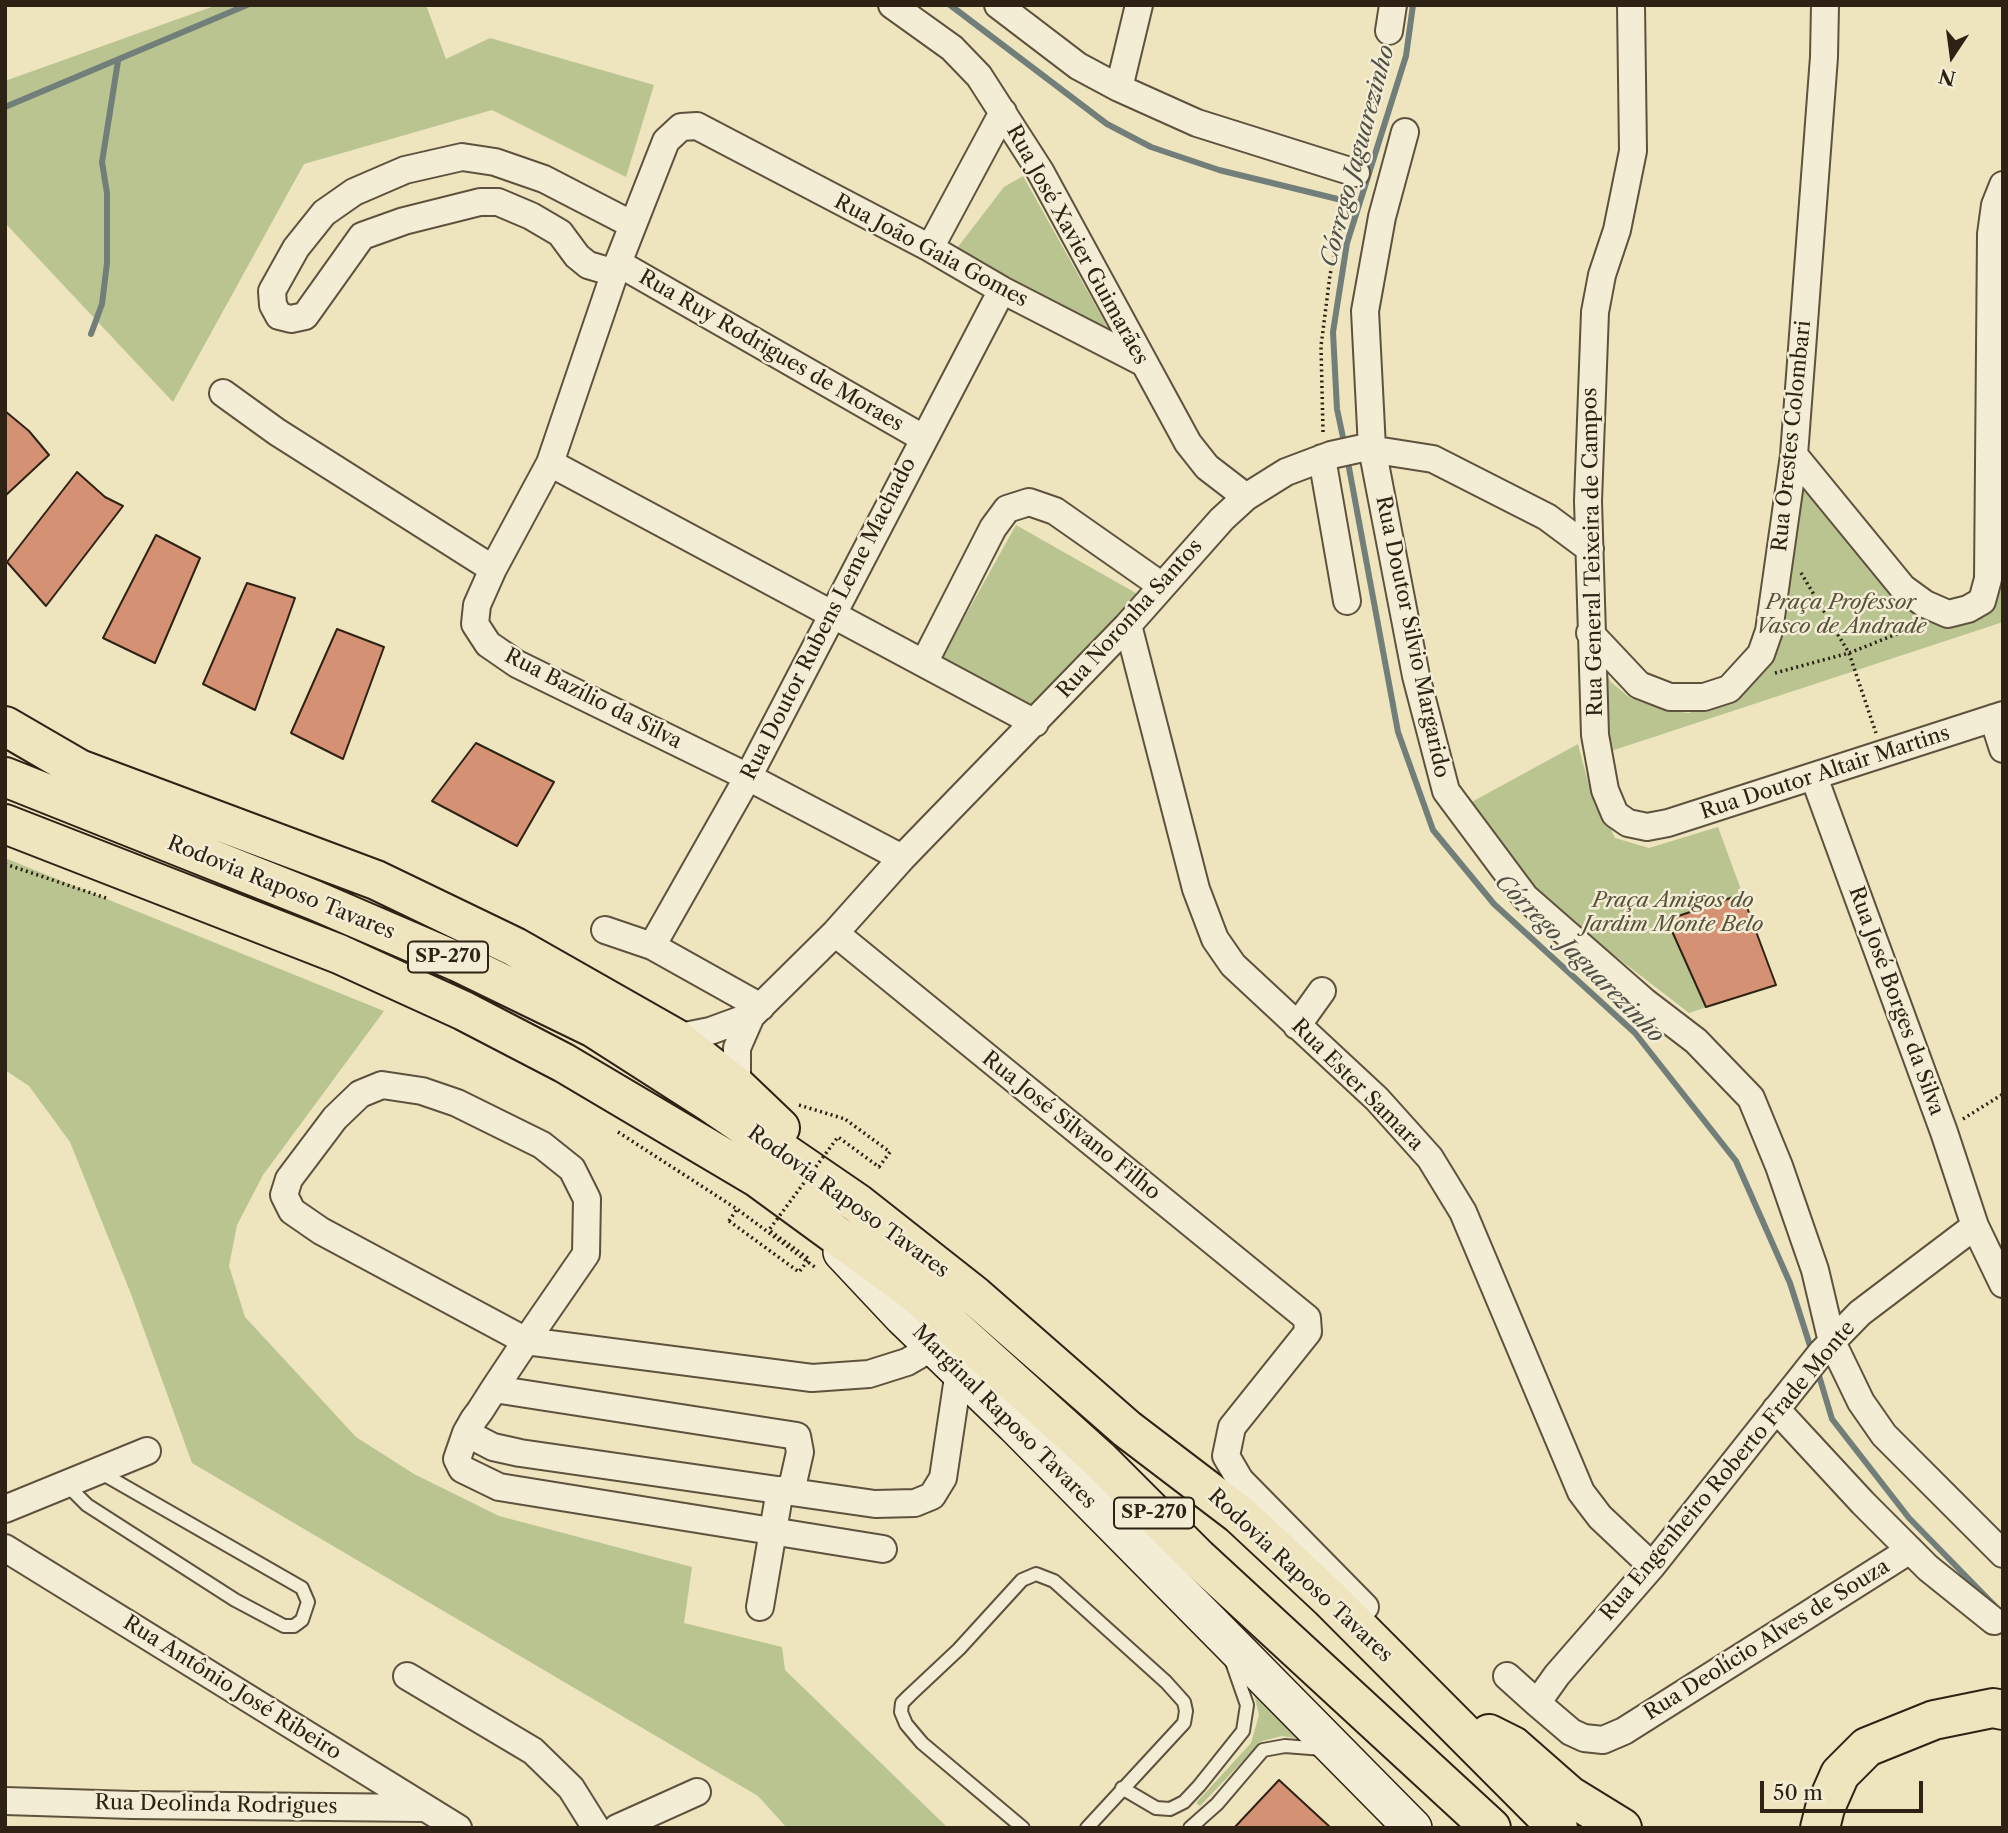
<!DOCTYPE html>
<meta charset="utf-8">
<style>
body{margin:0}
#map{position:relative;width:2008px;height:1833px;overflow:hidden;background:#eee4be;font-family:"Libre Caslon Text",serif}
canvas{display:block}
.frame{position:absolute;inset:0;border:7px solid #2e2214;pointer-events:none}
.north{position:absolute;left:1917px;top:21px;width:70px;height:70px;-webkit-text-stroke:5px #f4edd5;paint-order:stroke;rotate:193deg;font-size:19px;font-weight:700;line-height:28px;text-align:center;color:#2e2214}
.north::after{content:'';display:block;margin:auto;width:24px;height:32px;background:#2e2214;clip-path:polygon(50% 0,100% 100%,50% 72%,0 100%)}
.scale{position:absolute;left:1760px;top:1781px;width:163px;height:32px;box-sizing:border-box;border:4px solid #2e2214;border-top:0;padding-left:9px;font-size:21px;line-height:24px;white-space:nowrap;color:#2e2214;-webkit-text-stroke:5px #f4edd5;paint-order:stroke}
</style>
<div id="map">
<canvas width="2008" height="1833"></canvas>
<div class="frame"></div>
<div class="north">N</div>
<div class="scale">50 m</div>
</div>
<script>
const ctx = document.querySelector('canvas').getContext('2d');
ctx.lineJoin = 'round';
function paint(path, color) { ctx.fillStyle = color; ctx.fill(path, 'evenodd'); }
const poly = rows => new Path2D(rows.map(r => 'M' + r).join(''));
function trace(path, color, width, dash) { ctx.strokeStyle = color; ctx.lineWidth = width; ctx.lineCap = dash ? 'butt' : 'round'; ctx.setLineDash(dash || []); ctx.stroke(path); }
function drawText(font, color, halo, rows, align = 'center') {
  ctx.font = font + ' "Libre Caslon Text",serif'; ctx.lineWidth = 5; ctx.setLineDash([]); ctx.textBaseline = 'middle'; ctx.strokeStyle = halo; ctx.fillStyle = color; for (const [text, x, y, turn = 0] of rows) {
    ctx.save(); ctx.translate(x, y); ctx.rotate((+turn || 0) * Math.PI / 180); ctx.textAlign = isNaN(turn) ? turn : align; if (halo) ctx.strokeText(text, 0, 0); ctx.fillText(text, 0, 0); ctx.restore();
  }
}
paint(poly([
 [217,5,426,5,446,59,490,38,654,85,626,177,492,110,304,164,173,402,5,223,5,81],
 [1023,176,1112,335,951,256,1004,187],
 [1801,478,1941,623,1965,624,1993,609,2003,581,2003,622,1605,753,1598,658,1611,682,1630,698,1663,710,1689,713,1744,691,1770,666,1781,637],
 [1016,525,1141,596,1036,711,940,661],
 [1578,744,1588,782,1615,838,1649,848,1718,827,1776,985,1689,1013,1544,901,1468,804],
 [5,858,384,1011,263,1175,237,1225,229,1266,245,1317,356,1437,414,1474,499,1516,692,1567,684,1623,782,1647,785,1670,948,1828,787,1828,758,1796,192,1463,131,1294,70,1142,29,1086,5,1070],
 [1253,1689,1302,1739,1282,1736,1262,1741,1200,1806,1196,1803,1251,1743,1259,1715]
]), '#b9c491');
trace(poly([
 [950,5,1107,124,1151,147,1219,170,1358,204],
 [5,107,247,5],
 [91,334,102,304,107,263,107,193,102,162,118,61],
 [1345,447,1337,409,1333,332,1347,243,1406,56,1413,5],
 [1347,457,1398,732,1433,830,1494,904,1635,1033,1736,1161,1790,1283,1812,1352],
 [1817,1369,1832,1419,1909,1518,1995,1606]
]), '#727e79', 6);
const building = poly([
 [5,411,29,431,49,455,5,496,5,411],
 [77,472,105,497,123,506,46,606,7,562,77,472],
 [156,535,200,558,155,663,103,638,156,535],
 [247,583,295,598,255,710,203,684,247,583],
 [337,629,384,647,343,759,291,733,337,629],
 [476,743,554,782,517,846,432,801,476,743],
 [1742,894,1776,985,1706,1007,1667,920,1742,894],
 [1279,1780,1331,1828,1234,1828,1279,1780]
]);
paint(building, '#d49173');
trace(building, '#2e2214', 2);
const service = poly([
 [66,1484,87,1505,235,1600,284,1626,294,1626,302,1620,308,1602,302,1588,98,1471],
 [1122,1788,1156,1808,1170,1809,1184,1802,1199,1786,1243,1731,1247,1705,1232,1662],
 [1023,1828,922,1743,906,1724,901,1712,902,1703,910,1695,959,1649,1022,1580,1036,1574,1054,1581,1166,1682,1184,1702,1186,1711,1184,1723,1087,1828],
 [1190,1828,1217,1804,1263,1750,1285,1746,1323,1749]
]);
const minor = poly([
 [892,5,952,48,979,76,1040,171,1188,443,1207,467,1246,497],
 [998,5,1078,66,1119,88,1197,123,1356,173],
 [1631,5,1633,151,1617,230,1602,275,1595,312,1588,501,1595,735,1605,790,1615,814,1628,823,1647,827,1668,823,2003,715],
 [1389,31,1393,5],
 [1119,88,1139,5],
 [1405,132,1382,217,1365,311,1372,448,1416,676,1446,791,1525,897,1645,1002,1696,1041,1751,1098,1779,1166,1815,1270,1832,1342,1861,1402,1884,1435,2003,1554],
 [930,248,1003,112],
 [618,263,923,438],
 [615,273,588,265,577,256,560,233,531,216,498,202,480,202,404,221,362,236,305,316,291,319,279,316,273,305,272,291,296,248,324,213,354,192,405,170,462,157,495,162,544,179,633,225],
 [223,393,277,432,493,569],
 [1794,455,1903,588,1925,604,1948,614,1968,609,1982,601,1988,579,1991,234,1995,205,2003,185],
 [1322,458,1347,601],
 [550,463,1035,723],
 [1128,625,1196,889,1215,939,1233,965,1377,1099,1430,1158,1463,1212,1581,1492,1600,1517,1652,1566],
 [1590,633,1639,685,1670,697,1704,697,1729,689,1761,654,1769,631,1794,455,1824,57,1825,5],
 [925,661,993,528,1007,509,1029,502,1055,511,1162,586],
 [1993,718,2003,749],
 [1814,777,1944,1132,1975,1226,2003,1284],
 [902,858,748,777,517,664,488,644,475,624,477,605,493,569,550,463,618,263,666,141,681,127,697,126,930,248,1002,290,1142,362],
 [605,930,652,946,761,1007],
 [835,933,1307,1318,1308,1332,1232,1427,1226,1456,1240,1480,1365,1607],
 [652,946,748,777,1002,290],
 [1297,1026,1322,991],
 [675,1038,710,1031,751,1016],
 [737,1087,737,1048,751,1016,835,933,902,858,1128,625,1222,519,1246,497,1286,472,1331,455,1363,448,1433,459,1547,517,1590,549],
 [933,1347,907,1362,869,1374,812,1378,526,1341,321,1231,292,1211,284,1195,289,1179,335,1118,360,1094,382,1085,422,1091,457,1103,542,1145,572,1169,587,1199,586,1254,526,1341,494,1389,480,1411,474,1419,466,1433,493,1447,520,1453,875,1504,915,1503,932,1496,943,1478,959,1371],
 [494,1389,797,1436,800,1452,791,1492],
 [1776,1409,1863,1503,1928,1568,1994,1621],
 [466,1433,457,1459,462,1469,499,1487,883,1549],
 [5,1509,147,1451],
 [5,1548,458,1828],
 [1910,1550,1624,1731,1603,1740,1584,1738,1571,1732,1537,1703,1557,1675,1652,1566,1821,1353,1860,1313,1975,1226],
 [760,1607,780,1490],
 [407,1676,533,1751,571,1788,596,1828],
 [1507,1676,1537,1703],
 [5,1801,132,1805,425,1808],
 [617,1828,697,1792]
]);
const secondary = poly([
 [842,1252,903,1317,1015,1425,1413,1828]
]);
const trunk = poly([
 [1820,1828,1825,1808,1840,1774,1867,1747,1934,1720,1993,1708,2003,1710]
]);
const motorway = poly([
 [5,726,79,769,376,880,515,947,675,1038,737,1087,780,1128],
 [5,777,314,900,458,962,594,1028,711,1103,857,1203,975,1296,1127,1429,1240,1515,1330,1599,1558,1828],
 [5,824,339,954,464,1011,564,1063,758,1178,914,1292,1099,1459,1198,1558,1491,1828],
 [1489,1734,1513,1746,1570,1796,1622,1828]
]);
trace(service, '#5e523e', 16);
trace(minor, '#5e523e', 30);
trace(secondary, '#2e2214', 40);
trace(trunk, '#2e2214', 42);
trace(motorway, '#2e2214', 42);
trace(poly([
 [1361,151,1384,53],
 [1323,432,1321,346,1330,275,1343,217],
 [1801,573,1849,653,1876,733],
 [1775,673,1849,653,1917,626],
 [5,864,106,898],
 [799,1105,845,1119],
 [1963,1119,2003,1094],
 [618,1132,737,1209,816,1268],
 [729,1221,737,1209]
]), '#2e2214', 3.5, [2, 3.5]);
trace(service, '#f4edd5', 12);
trace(minor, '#f4edd5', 26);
trace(secondary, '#f4edd5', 37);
trace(trunk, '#eee4be', 38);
trace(motorway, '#eee4be', 38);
trace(poly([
 [729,1221,799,1272,809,1259,769,1230,838,1137,879,1167,890,1152,845,1119]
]), '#2e2214', 3.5, [2, 3.5]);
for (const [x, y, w] of [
 [448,957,80],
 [1154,1513,80]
]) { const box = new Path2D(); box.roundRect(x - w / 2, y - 15.5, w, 31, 5); ctx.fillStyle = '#f4edd5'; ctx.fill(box); trace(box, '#2e2214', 2); }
drawText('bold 19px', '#2e2214', null, [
 ["SP-270",448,957],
 ["SP-270",1154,1513]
]);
drawText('21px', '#2e2214', '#f4edd5', [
 ["Rua José Xavier Guimarães",1077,245,61],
 ["Rua João Gaia Gomes",931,251,28],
 ["Rua Ruy Rodrigues de Moraes",771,351,30],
 ["Rua Orestes Colombari",1792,436,-84],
 ["Rua General Teixeira de Campos",1593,552,-91],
 ["Rua Doutor Rubens Leme Machado",829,619,-63],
 ["Rua Noronha Santos",1130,619,-48],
 ["Rua Doutor Silvio Margarido",1412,637,78],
 ["Rua Bazílio da Silva",593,699,27],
 ["Rua Doutor Altair Martins",1825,773,-18],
 ["Rodovia Raposo Tavares",281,888,22],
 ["Rua José Borges da Silva",1896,1001,70],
 ["Rua Ester Samara",1357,1085,45],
 ["Rua José Silvano Filho",1071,1126,39],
 ["Rodovia Raposo Tavares",848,1202,36],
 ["Marginal Raposo Tavares",1004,1417,45],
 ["Rua Engenheiro Roberto Frade Monte",1728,1471,-50],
 ["Rodovia Raposo Tavares",1300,1576,43],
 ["Rua Deolício Alves de Souza",1767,1640,-32],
 ["Rua Antônio José Ribeiro",232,1688,32],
 ["Rua Deolinda Rodrigues",216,1805,1]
]);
drawText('italic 21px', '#58533a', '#f4edd5', [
 ["Praça Professor",1841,603],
 ["Vasco de Andrade",1841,627],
 ["Praça Amigos do",1673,901],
 ["Jardim Monte Belo",1673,925]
]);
drawText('italic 23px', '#505047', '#f4edd5', [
 ["Córrego Jaguarezinho",1358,156,-75],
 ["Córrego Jaguarezinho",1579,959,45]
]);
</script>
